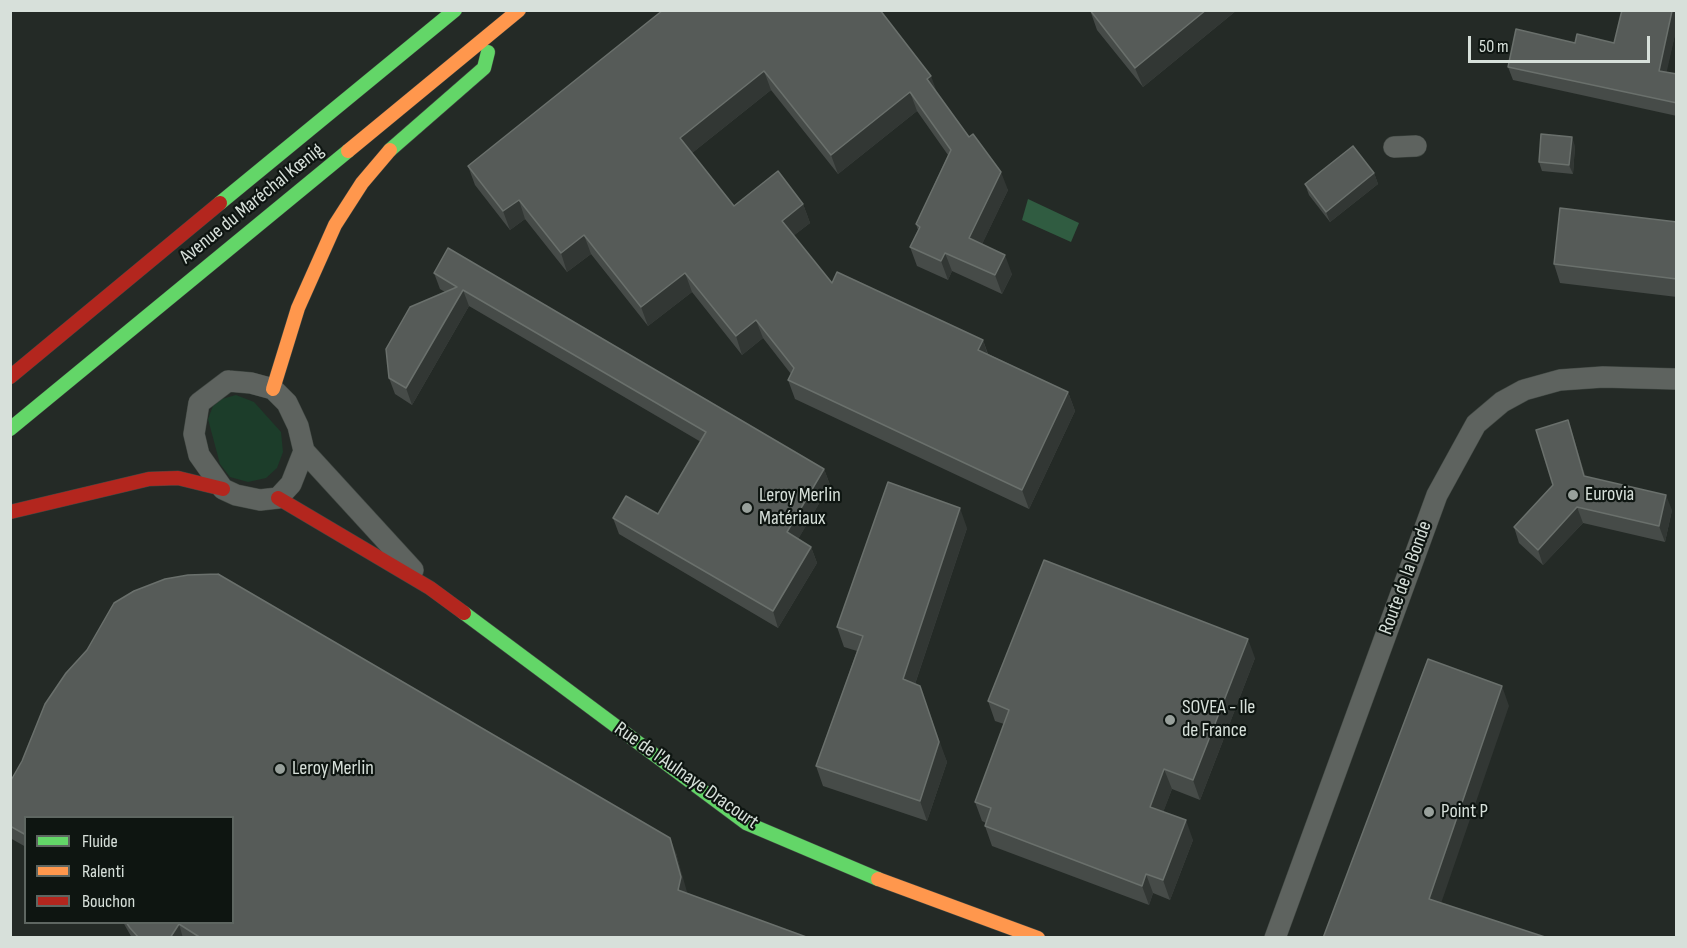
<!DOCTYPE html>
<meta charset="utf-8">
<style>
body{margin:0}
#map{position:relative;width:1687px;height:948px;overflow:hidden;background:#242a26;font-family:"Sofia Sans Condensed",sans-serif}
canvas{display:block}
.frame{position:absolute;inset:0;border:12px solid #d7e0da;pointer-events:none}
.legend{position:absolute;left:24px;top:816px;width:210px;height:108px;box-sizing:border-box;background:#0e1511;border:2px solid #5e6661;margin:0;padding:8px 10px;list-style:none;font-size:18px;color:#d7e0da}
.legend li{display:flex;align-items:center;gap:12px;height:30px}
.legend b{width:30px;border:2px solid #5e6661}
.scale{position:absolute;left:1468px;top:36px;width:182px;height:27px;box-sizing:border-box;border:3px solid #d7e0da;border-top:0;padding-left:8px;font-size:18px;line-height:21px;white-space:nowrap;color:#d7e0da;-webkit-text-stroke:4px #0e1511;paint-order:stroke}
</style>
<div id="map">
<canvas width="1687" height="948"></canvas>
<div class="frame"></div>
<ul class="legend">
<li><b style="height:8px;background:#63d668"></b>Fluide</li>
<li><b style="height:8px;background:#ff974d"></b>Ralenti</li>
<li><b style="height:8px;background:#b3261e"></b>Bouchon</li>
</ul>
<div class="scale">50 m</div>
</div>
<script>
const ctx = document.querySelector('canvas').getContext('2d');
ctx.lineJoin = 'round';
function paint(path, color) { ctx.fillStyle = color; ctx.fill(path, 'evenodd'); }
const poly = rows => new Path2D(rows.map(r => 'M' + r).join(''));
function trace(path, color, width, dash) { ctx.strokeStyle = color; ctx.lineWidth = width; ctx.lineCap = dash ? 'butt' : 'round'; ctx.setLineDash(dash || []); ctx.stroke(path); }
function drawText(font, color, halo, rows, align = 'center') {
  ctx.font = font + ' "Sofia Sans Condensed",sans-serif'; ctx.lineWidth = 4.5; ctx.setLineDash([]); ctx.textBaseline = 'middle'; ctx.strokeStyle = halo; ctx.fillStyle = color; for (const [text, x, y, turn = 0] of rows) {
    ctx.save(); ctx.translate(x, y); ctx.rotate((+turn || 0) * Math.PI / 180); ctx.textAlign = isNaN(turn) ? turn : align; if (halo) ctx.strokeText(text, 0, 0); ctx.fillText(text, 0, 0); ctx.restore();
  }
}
paint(poly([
 [236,395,254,402,281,432,283,452,277,468,266,478,248,482,230,477,220,464,208,419,213,406,222,399]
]), '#1c3d2a');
paint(poly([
 [1028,199,1079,223,1071,242,1022,220]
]), '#305c41');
const street = poly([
 [1394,147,1416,146],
 [228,381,251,383,273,389,287,403,298,426,304,451,291,484,278,498,260,500,236,495,223,489,199,455,194,434,199,403,228,381],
 [304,451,413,570],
 [1275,938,1437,495,1476,424,1502,402,1524,390,1560,380,1603,377,1676,379]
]);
const fast = poly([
 [390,150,484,68,488,52],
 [220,203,455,10],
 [10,429,348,151],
 [464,613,746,823,878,879]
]);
const slow = poly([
 [348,151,519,10],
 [273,389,298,308,335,225,362,183,390,150],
 [878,879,1038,938]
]);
const jam = poly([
 [10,377,220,203],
 [278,498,430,588,464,613],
 [10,512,149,479,178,478,223,489]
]);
trace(street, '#414843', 22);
trace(fast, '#414843', 15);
trace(slow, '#414843', 15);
trace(jam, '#414843', 15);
trace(street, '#5e635f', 21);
trace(fast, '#63d668', 14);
trace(slow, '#ff974d', 14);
trace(jam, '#b3261e', 14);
paint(poly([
 [663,10,937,93,1008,190,982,244,1012,274,1002,294,952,271,948,280,917,266,910,247,918,230,916,224,948,155,917,111,838,174,771,90,692,153,734,206,803,204,810,223,793,236,832,283,983,340,988,354,1068,392,1075,411,1029,509,795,399,788,380,791,374,763,338,742,355,692,292,648,326,591,254,567,272,525,219,510,230,475,185,468,166],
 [1090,10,1237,10,1143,87,1097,30],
 [1675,19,1677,26,1666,72,1677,74,1677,116,1513,80,1508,67,1614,43],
 [1575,146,1573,174,1542,171,1539,162],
 [1374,173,1378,184,1330,222,1309,195,1305,184],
 [1677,222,1677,297,1560,283,1554,264],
 [434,273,824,469,830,485,798,539,811,547,817,563,778,628,619,534,613,518,658,514,701,442,469,306,412,405,395,394,389,378,445,292,440,289],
 [1568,420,1585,476,1672,510,1665,542,1583,523,1543,565,1519,543,1514,527,1553,485],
 [967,528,915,684,947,762,927,821,823,786,816,766,857,651,844,647,837,627],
 [1255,658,1200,800,1172,789,1163,812,1193,840,1170,900,1153,893,1149,905,992,846,985,826,986,823,982,821,975,802,1004,724,995,721,988,701],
 [10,782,676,853,686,893,809,938,132,938,123,922,232,922,26,818,26,847,10,838]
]), '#464b48');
paint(poly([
 [1206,10,1237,10,1143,87,1135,68],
 [1668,10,1677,10,1675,19,1677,26,1664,84,1659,71],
 [764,71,771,90,687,157,680,138],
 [931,76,938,95,927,79],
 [910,92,917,111,838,174,831,155],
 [1572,137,1575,146,1573,174,1569,165],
 [1001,172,1008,190,976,257,969,238],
 [1374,173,1378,184,1330,222,1326,212],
 [519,200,525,219,510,230,503,211],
 [803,204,810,223,788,240,782,221],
 [584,235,591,254,567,272,561,253],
 [945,253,952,271,948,280,941,261],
 [1005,255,1012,274,1002,294,995,275],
 [685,273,692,292,648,326,641,307],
 [463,290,469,306,412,405,406,388],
 [756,320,763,338,742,355,736,336],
 [983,340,989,359,978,350],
 [1068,392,1075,411,1029,509,1022,490],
 [1568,420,1573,435,1590,491,1584,476],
 [824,469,830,485,793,548,787,532],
 [1666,495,1672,510,1665,542,1659,526],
 [1577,507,1583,523,1543,565,1538,550],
 [960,508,967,528,910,699,903,679],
 [811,547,817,563,778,628,773,611],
 [1248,639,1255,658,1200,800,1193,780],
 [920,686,947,762,927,821,920,801],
 [1502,686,1509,706,1436,918,1429,899],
 [1164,769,1172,789,1158,826,1150,807],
 [1186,820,1193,840,1170,900,1163,880],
 [670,838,676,853,687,892,684,905,678,890],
 [1146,874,1153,893,1149,905,1142,886],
 [179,924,183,938,170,938]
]), '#323734');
const building = poly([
 [663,10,880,10,931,76,927,79,969,137,973,134,1001,172,969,238,1005,255,995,275,945,253,941,261,910,247,920,227,916,224,951,150,910,92,831,155,764,71,680,138,734,206,778,171,803,204,782,221,832,283,837,272,983,340,978,350,1068,392,1022,490,788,380,794,368,756,320,736,336,685,273,641,307,584,235,561,253,519,200,503,211,468,166,663,10],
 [1090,10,1206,10,1135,68,1090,10],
 [1622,10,1668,10,1672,11,1659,71,1677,74,1677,103,1508,67,1516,29,1575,43,1577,34,1614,43,1622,10],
 [1541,134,1572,137,1569,165,1539,162,1541,134],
 [1353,146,1374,173,1326,212,1305,184,1353,146],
 [1560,208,1677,222,1677,279,1554,264,1560,208],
 [448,248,824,469,787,532,811,547,773,611,613,518,626,496,658,514,706,432,463,290,406,388,389,378,386,349,410,307,457,287,434,273,448,248],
 [1568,420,1584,476,1666,495,1659,526,1577,507,1538,550,1514,527,1553,485,1536,430,1568,420],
 [888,482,960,508,903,679,920,686,939,742,920,801,816,766,863,636,837,627,888,482],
 [1044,560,1248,639,1193,780,1164,769,1150,807,1186,820,1163,880,1146,874,1142,886,985,826,991,808,975,802,1009,710,988,701,1044,560],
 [218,574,670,838,681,877,678,890,809,938,201,938,179,924,170,938,139,938,130,928,126,922,232,922,232,818,26,818,26,835,10,826,10,782,22,761,45,704,66,673,87,650,114,603,134,591,165,579,188,575,218,574],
 [1428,659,1502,686,1429,899,1548,938,1323,938,1428,659]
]);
paint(building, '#565b58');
trace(building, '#6a706c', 1.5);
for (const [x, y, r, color] of [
 [1573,495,6,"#98a09b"],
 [747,508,6,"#98a09b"],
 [1170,720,6,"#98a09b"],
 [280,769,6,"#98a09b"],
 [1429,812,6,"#98a09b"]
]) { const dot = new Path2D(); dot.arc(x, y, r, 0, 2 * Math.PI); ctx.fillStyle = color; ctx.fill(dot); trace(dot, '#0e1511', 2); }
drawText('20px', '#d7e0da', '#0e1511', [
 ["Avenue du Maréchal Kœnig",252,204,-39],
 ["Route de la Bonde",1406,578,-70],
 ["Rue de l'Aulnaye Dracourt",686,776,35]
]);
drawText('20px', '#d7e0da', '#0e1511', [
 ["Eurovia",1585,495],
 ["Leroy Merlin",759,496],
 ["Matériaux",759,519],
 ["SOVEA - Ile",1182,708],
 ["de France",1182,731],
 ["Leroy Merlin",292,769],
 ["Point P",1441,812]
], 'left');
</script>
